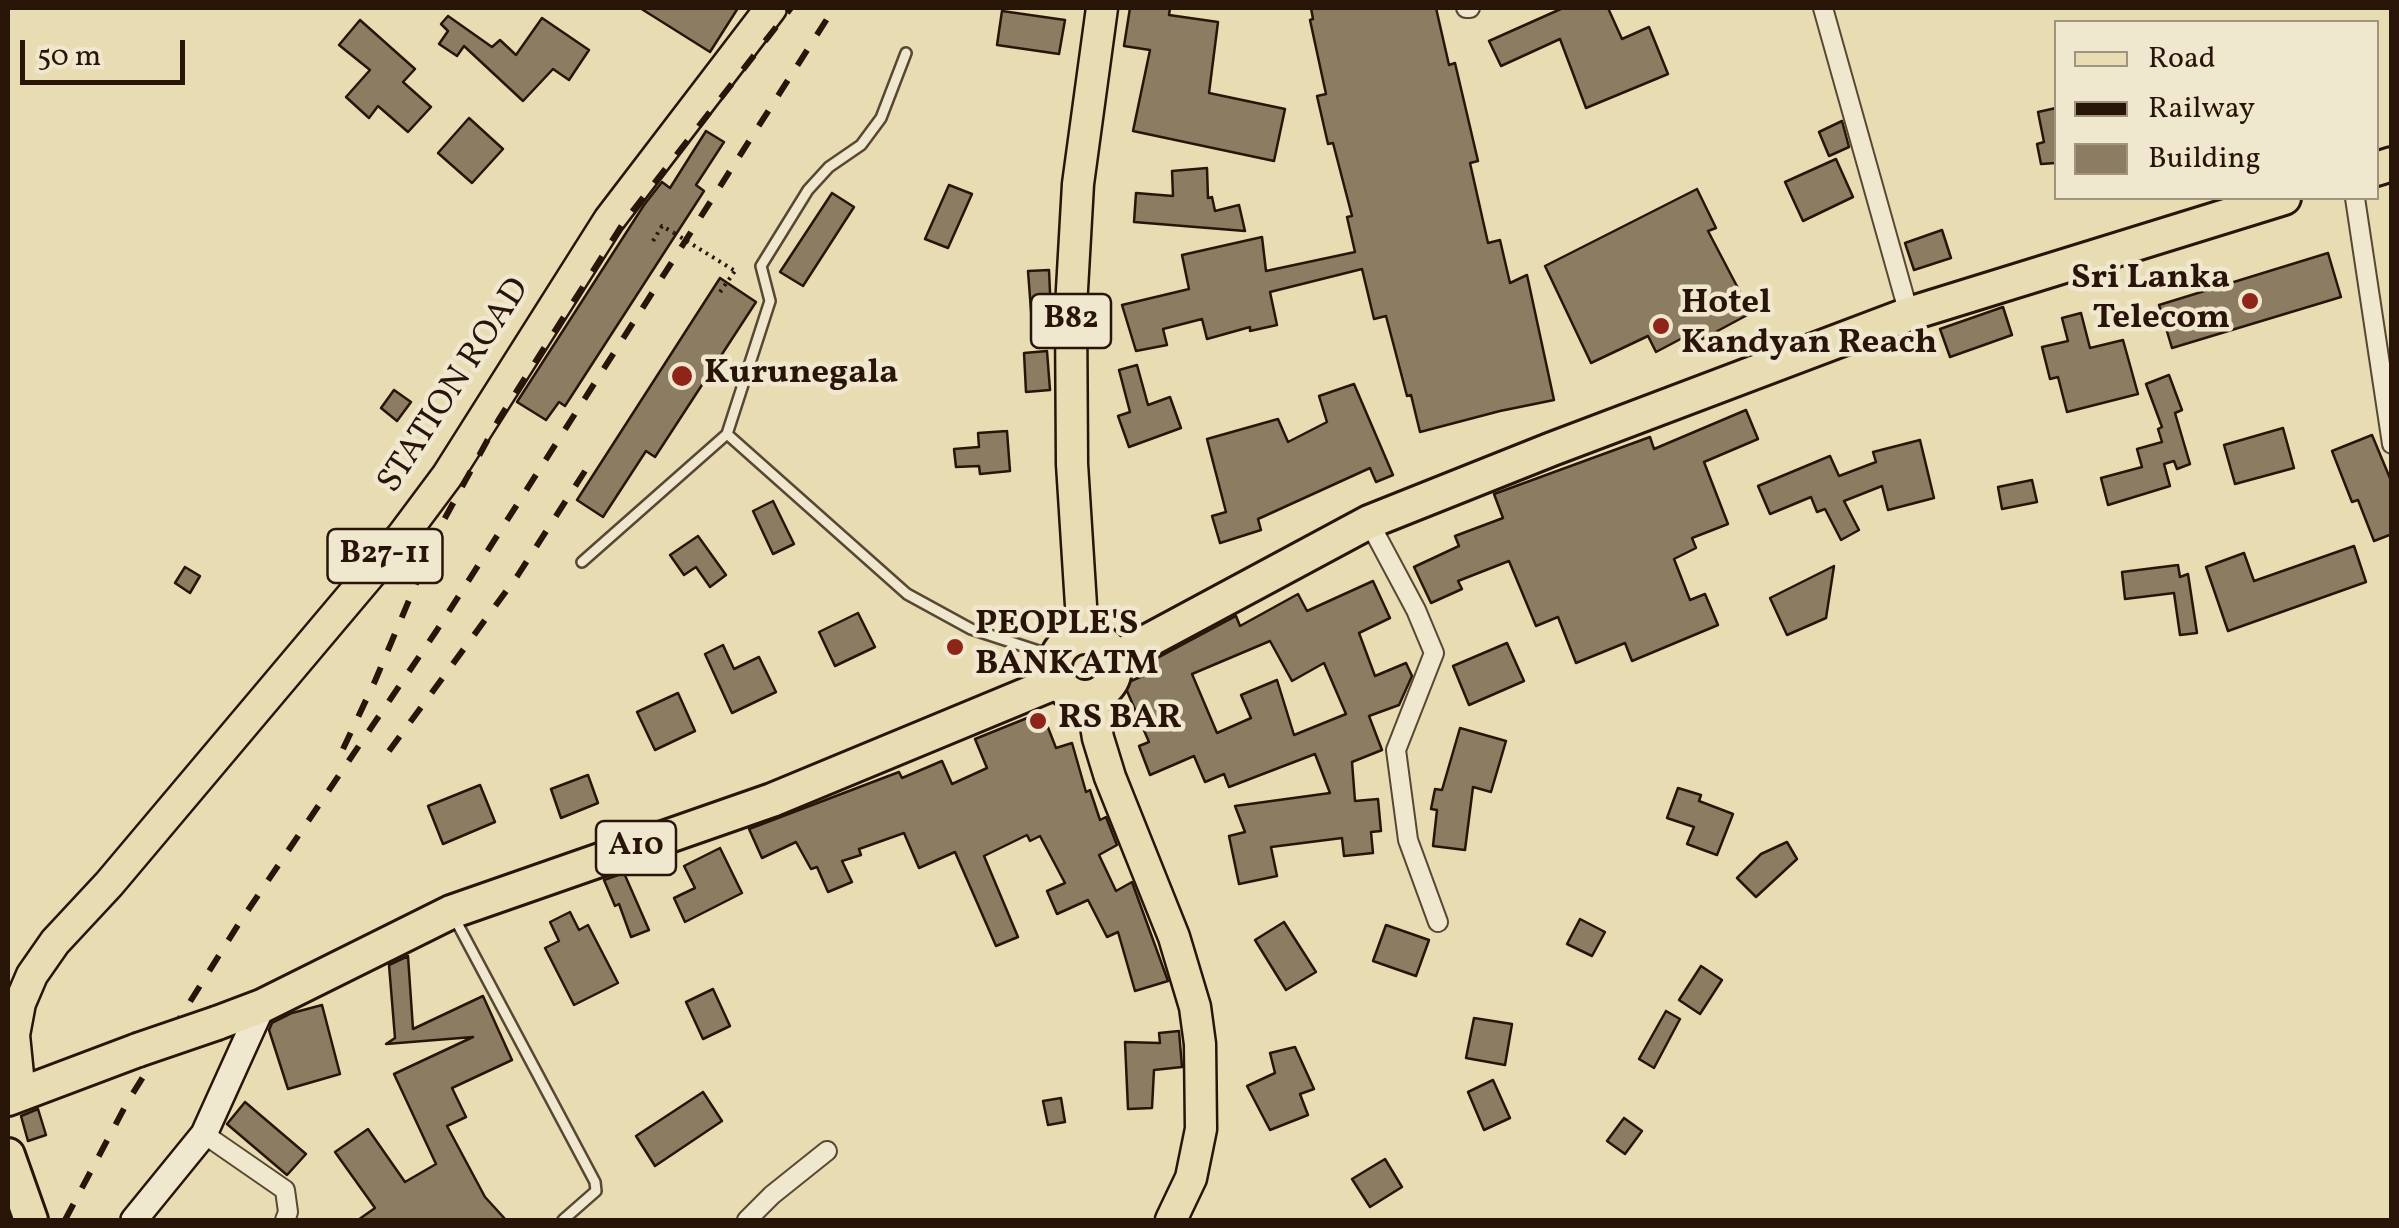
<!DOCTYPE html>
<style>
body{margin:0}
#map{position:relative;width:2399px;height:1228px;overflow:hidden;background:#e8dcb3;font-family:Vollkorn,serif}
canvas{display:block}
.frame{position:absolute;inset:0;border:10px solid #291508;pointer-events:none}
.legend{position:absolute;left:2054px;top:20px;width:325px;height:180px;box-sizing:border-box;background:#f0e8ce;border:2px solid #a0947f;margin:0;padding:12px 18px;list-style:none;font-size:30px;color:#291508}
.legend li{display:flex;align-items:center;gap:20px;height:50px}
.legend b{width:50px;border:2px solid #a0947f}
.scale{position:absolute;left:20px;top:40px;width:165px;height:45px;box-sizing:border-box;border:5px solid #291508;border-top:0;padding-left:12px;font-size:30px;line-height:35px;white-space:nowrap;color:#291508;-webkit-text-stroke:8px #f0e8ce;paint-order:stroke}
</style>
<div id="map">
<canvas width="2399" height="1228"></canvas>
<div class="frame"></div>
<ul class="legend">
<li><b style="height:12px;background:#e8dcb3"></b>Road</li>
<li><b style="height:12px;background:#291508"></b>Railway</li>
<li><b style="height:28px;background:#8c7c61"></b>Building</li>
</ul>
<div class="scale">50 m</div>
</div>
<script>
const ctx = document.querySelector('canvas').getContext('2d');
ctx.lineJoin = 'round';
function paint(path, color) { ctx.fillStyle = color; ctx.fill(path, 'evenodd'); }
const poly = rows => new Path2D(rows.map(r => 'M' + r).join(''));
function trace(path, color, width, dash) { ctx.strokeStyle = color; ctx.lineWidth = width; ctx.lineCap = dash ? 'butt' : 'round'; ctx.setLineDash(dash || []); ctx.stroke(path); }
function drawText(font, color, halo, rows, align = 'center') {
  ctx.font = font + ' Vollkorn,serif'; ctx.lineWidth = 9; ctx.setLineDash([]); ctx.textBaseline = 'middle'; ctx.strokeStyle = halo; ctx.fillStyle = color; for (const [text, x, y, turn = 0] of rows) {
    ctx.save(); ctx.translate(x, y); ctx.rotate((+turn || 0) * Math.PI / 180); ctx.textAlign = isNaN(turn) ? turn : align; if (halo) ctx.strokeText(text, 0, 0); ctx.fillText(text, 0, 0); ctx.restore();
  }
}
const building = poly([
 [640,8,738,8,710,52,640,8],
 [1130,8,1170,8,1169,15,1218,22,1209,93,1285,109,1274,161,1133,131,1150,50,1124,46,1130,8],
 [1311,8,1436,8,1449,65,1455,63,1478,161,1470,163,1488,243,1500,240,1510,283,1527,275,1554,400,1500,411,1420,432,1411,395,1407,396,1386,316,1374,319,1362,269,1270,292,1277,325,1250,331,1250,327,1207,339,1202,319,1163,329,1167,345,1136,351,1122,305,1189,289,1182,255,1262,237,1266,271,1355,252,1347,217,1352,216,1333,143,1328,144,1317,96,1326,94,1310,20,1313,19,1311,8],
 [1563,8,1608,8,1622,39,1649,27,1668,74,1586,108,1560,39,1501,66,1489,41,1563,8],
 [1002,11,1065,20,1059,54,997,45,1002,11],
 [448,16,492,47,500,40,516,55,542,18,589,50,569,80,553,69,523,101,464,46,457,56,439,44,448,31,441,24,448,16],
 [360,20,415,69,403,82,431,107,408,132,378,106,369,118,346,97,370,70,339,45,360,20],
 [2056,108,2056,163,2041,164,2037,144,2044,142,2038,112,2056,108],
 [469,118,503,149,472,183,438,153,469,118],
 [1842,121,1849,147,1829,156,1819,132,1842,121],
 [706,131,724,142,696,185,704,191,565,406,559,402,546,420,517,402,644,205,662,182,670,188,706,131],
 [1836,159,1853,197,1803,221,1785,182,1836,159],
 [1207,168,1208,198,1212,197,1215,211,1239,205,1245,231,1134,222,1136,193,1173,196,1172,171,1207,168],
 [949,185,972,194,948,248,925,239,949,185],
 [1697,189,1716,228,1708,231,1751,313,1697,342,1692,333,1656,352,1648,336,1591,363,1545,266,1697,189],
 [832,193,854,207,803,286,780,272,832,193],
 [1942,230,1951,258,1914,270,1905,243,1942,230],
 [2328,253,2341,297,2172,348,2159,305,2328,253],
 [1049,270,1052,336,1033,337,1028,271,1049,270],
 [720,278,756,302,655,457,646,451,603,517,577,500,720,278],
 [2003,307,2012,335,1950,357,1940,329,2003,307],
 [2081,313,2090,348,2123,340,2138,394,2067,412,2058,377,2050,379,2042,347,2068,341,2062,318,2081,313],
 [1047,351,1050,390,1026,392,1024,353,1047,351],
 [1137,365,1148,405,1170,397,1181,428,1129,447,1118,416,1130,412,1119,370,1137,365],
 [2169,375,2182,410,2175,413,2190,464,2177,469,2174,461,2164,464,2170,486,2108,505,2101,478,2142,467,2137,449,2162,442,2158,429,2162,427,2146,384,2169,375],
 [1354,384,1393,475,1376,482,1370,468,1258,519,1261,530,1220,543,1212,516,1226,512,1207,439,1278,419,1288,442,1327,422,1319,396,1354,384],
 [394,390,411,402,397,421,381,408,394,390],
 [1746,410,1758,439,1704,462,1728,524,1692,538,1696,548,1674,559,1690,600,1705,594,1718,625,1632,661,1625,643,1576,663,1558,617,1536,626,1509,561,1458,581,1462,589,1431,603,1414,567,1459,546,1455,536,1503,518,1494,494,1650,437,1654,449,1746,410],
 [2283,428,2294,468,2235,484,2224,445,2283,428],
 [1007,431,1010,471,980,474,979,466,956,467,954,449,979,447,978,433,1007,431],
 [2372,435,2392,483,2392,534,2374,541,2358,500,2352,502,2332,451,2372,435],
 [1920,440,1934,498,1888,510,1882,486,1844,501,1859,530,1841,540,1825,509,1817,512,1811,497,1770,514,1758,486,1830,456,1839,476,1876,462,1873,452,1920,440],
 [2032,480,2037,502,2002,509,1998,487,2032,480],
 [773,501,794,544,773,554,753,511,773,501],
 [698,536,726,575,710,587,696,567,684,575,670,555,698,536],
 [2354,546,2366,582,2228,631,2206,567,2244,553,2254,581,2354,546],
 [2178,565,2180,577,2188,574,2197,633,2180,635,2174,593,2125,599,2122,572,2178,565],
 [1834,566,1826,618,1787,635,1770,598,1834,566],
 [185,567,200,576,190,593,175,583,185,567],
 [1373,581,1390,618,1359,633,1375,676,1406,663,1412,676,1399,705,1369,716,1382,750,1352,762,1355,801,1378,799,1381,831,1371,832,1373,853,1344,856,1342,838,1271,847,1277,876,1239,884,1229,836,1245,832,1235,806,1330,793,1315,754,1229,787,1224,774,1205,782,1194,756,1150,775,1139,746,1149,742,1124,684,1152,672,1148,663,1236,616,1240,626,1298,594,1307,611,1373,581],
 [1270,641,1292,681,1324,663,1346,714,1294,735,1277,680,1241,695,1251,718,1217,733,1192,674,1270,641],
 [858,613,875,647,835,666,819,632,858,613],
 [1507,643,1524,681,1469,705,1453,666,1507,643],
 [723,645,734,669,759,657,776,692,732,713,705,654,723,645],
 [678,693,695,731,655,750,637,712,678,693],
 [1042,712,1056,748,1072,743,1086,792,1090,790,1100,820,1106,817,1117,845,1099,855,1116,891,1132,882,1168,981,1135,991,1118,932,1107,937,1088,900,1057,914,1047,891,1065,883,1040,836,1030,841,1027,835,984,856,1018,937,996,946,955,852,919,868,904,833,859,849,861,855,842,861,852,882,828,892,817,867,811,869,796,842,762,858,749,829,899,772,902,778,942,761,952,784,987,768,975,739,1042,712],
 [1460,728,1506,741,1491,792,1473,787,1465,850,1433,846,1437,810,1431,809,1435,789,1442,790,1460,728],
 [588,775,598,803,561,818,551,789,588,775],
 [480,785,495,822,443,844,428,806,480,785],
 [1678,788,1701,795,1699,801,1733,814,1717,855,1687,844,1694,827,1667,818,1678,788],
 [1787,842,1797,859,1756,897,1737,878,1761,854,1787,842],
 [720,848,742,893,685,922,674,898,695,888,684,866,720,848],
 [624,873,649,930,631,937,619,904,615,906,604,880,624,873],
 [570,912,579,930,588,925,618,983,574,1005,545,948,559,941,550,922,570,912],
 [1580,919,1605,932,1592,956,1567,944,1580,919],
 [1284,922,1316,972,1286,990,1255,940,1284,922],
 [1386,925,1429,940,1416,976,1373,961,1386,925],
 [408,956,413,1029,483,996,512,1060,452,1088,466,1117,447,1126,485,1197,506,1220,358,1220,375,1208,335,1152,368,1129,405,1182,436,1164,394,1074,473,1037,386,1044,395,1038,389,965,408,956],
 [1701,966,1722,980,1700,1014,1679,1000,1701,966],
 [713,989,730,1026,703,1039,686,1002,713,989],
 [322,1005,340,1074,288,1089,269,1030,272,1023,292,1013,322,1005],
 [1666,1011,1680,1019,1654,1068,1639,1059,1666,1011],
 [1474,1018,1512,1024,1505,1065,1466,1058,1474,1018],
 [1179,1031,1182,1067,1154,1070,1152,1108,1128,1109,1125,1042,1160,1043,1159,1033,1179,1031],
 [1295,1047,1314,1089,1300,1094,1308,1115,1270,1130,1247,1086,1275,1073,1270,1053,1295,1047],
 [1493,1080,1510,1118,1484,1130,1468,1092,1493,1080],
 [703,1092,722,1121,655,1166,636,1136,703,1092],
 [1061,1098,1065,1122,1048,1125,1043,1101,1061,1098],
 [245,1102,306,1154,287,1175,227,1124,245,1102],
 [38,1109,46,1135,28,1141,21,1116,38,1109],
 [1624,1118,1642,1131,1625,1154,1607,1141,1624,1118],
 [1385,1159,1402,1187,1370,1207,1352,1179,1385,1159]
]);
paint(building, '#8c7c61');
trace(building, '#291508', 2.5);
const lane = poly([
 [727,434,907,594,971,629,1057,657],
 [582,562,727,434,770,301,761,266,808,190,829,167,861,145,881,118,906,53],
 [455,919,595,1182,596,1191,563,1220]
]);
const street = poly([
 [1466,8,1470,8],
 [1823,8,1909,314],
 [2355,198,2392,444],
 [1369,522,1416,610,1434,653,1396,750,1408,840,1438,922],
 [204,1134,285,1190,288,1212,285,1220],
 [747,1220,772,1195,827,1151]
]);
const secondary = poly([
 [134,1220,204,1134,262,1006]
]);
const primary = poly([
 [1083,637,1072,464,1071,307,1078,184,1102,8],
 [1091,696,1098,738,1110,777,1174,937,1195,1007,1200,1044,1201,1129,1191,1178,1171,1220],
 [20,1095,14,1035,20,1003,32,975,55,942,109,884,403,535,447,476,609,220,771,8]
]);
const highway = poly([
 [2376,169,2392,164],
 '1055 667a30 30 0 1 1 60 0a30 30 0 1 1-60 0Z',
 [1114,659,1369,522,1552,449,1909,314,2284,198],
 [217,1023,262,1006,451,912,772,800,1059,681],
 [8,1099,138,1050],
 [8,1155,31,1220]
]);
trace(lane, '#594733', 14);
trace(street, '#594733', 22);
trace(secondary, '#291508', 30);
trace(primary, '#291508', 35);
trace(highway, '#291508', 38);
trace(poly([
 [653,241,662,226,674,233],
 [720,292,735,271]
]), '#291508', 4, [2.5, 5]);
trace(lane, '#f0e8ce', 9);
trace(street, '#f0e8ce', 18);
trace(secondary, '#f0e8ce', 25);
trace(primary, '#e8dcb3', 30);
trace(highway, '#e8dcb3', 32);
trace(poly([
 [343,749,375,681,439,529,499,419,624,222,791,8],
 [389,751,518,575,585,471],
 [65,1220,128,1101,238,925,437,630,834,8]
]), '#291508', 6, [18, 18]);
const highwayBridge = poly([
 [138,1050,217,1023]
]);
trace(highwayBridge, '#291508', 38, []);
trace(poly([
 [674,233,735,271]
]), '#291508', 4, [2.5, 5]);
trace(highwayBridge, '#e8dcb3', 32);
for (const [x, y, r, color] of [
 [2250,301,10,"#8f2418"],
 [1661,326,10,"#8f2418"],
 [682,376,12,"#8f2418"],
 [955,647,10,"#8f2418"],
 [1038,721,10,"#8f2418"]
]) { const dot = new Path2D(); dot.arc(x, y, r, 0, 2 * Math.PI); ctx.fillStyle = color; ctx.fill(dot); trace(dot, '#f0e8ce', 4); }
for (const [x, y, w] of [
 [1071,321,80],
 [385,556,115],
 [636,848,80]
]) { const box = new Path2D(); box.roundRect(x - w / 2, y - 27, w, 54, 8); ctx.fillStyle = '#f0e8ce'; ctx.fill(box); trace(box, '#291508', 2.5); }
drawText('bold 32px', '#291508', null, [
 ["B82",1071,321],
 ["B27-11",385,556],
 ["A10",636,848]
]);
drawText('bold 35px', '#291508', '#f0e8ce', [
 ["Sri Lanka",2230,281,"right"],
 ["Telecom",2230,321,"right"],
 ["Hotel",1681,306],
 ["Kandyan Reach",1681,346],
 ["Kurunegala",704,376],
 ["PEOPLE'S",975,627],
 ["BANK ATM",975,667],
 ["RS BAR",1058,721]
], 'left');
drawText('35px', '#291508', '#f0e8ce', [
 ["STATION ROAD",456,387,-57]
]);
</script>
